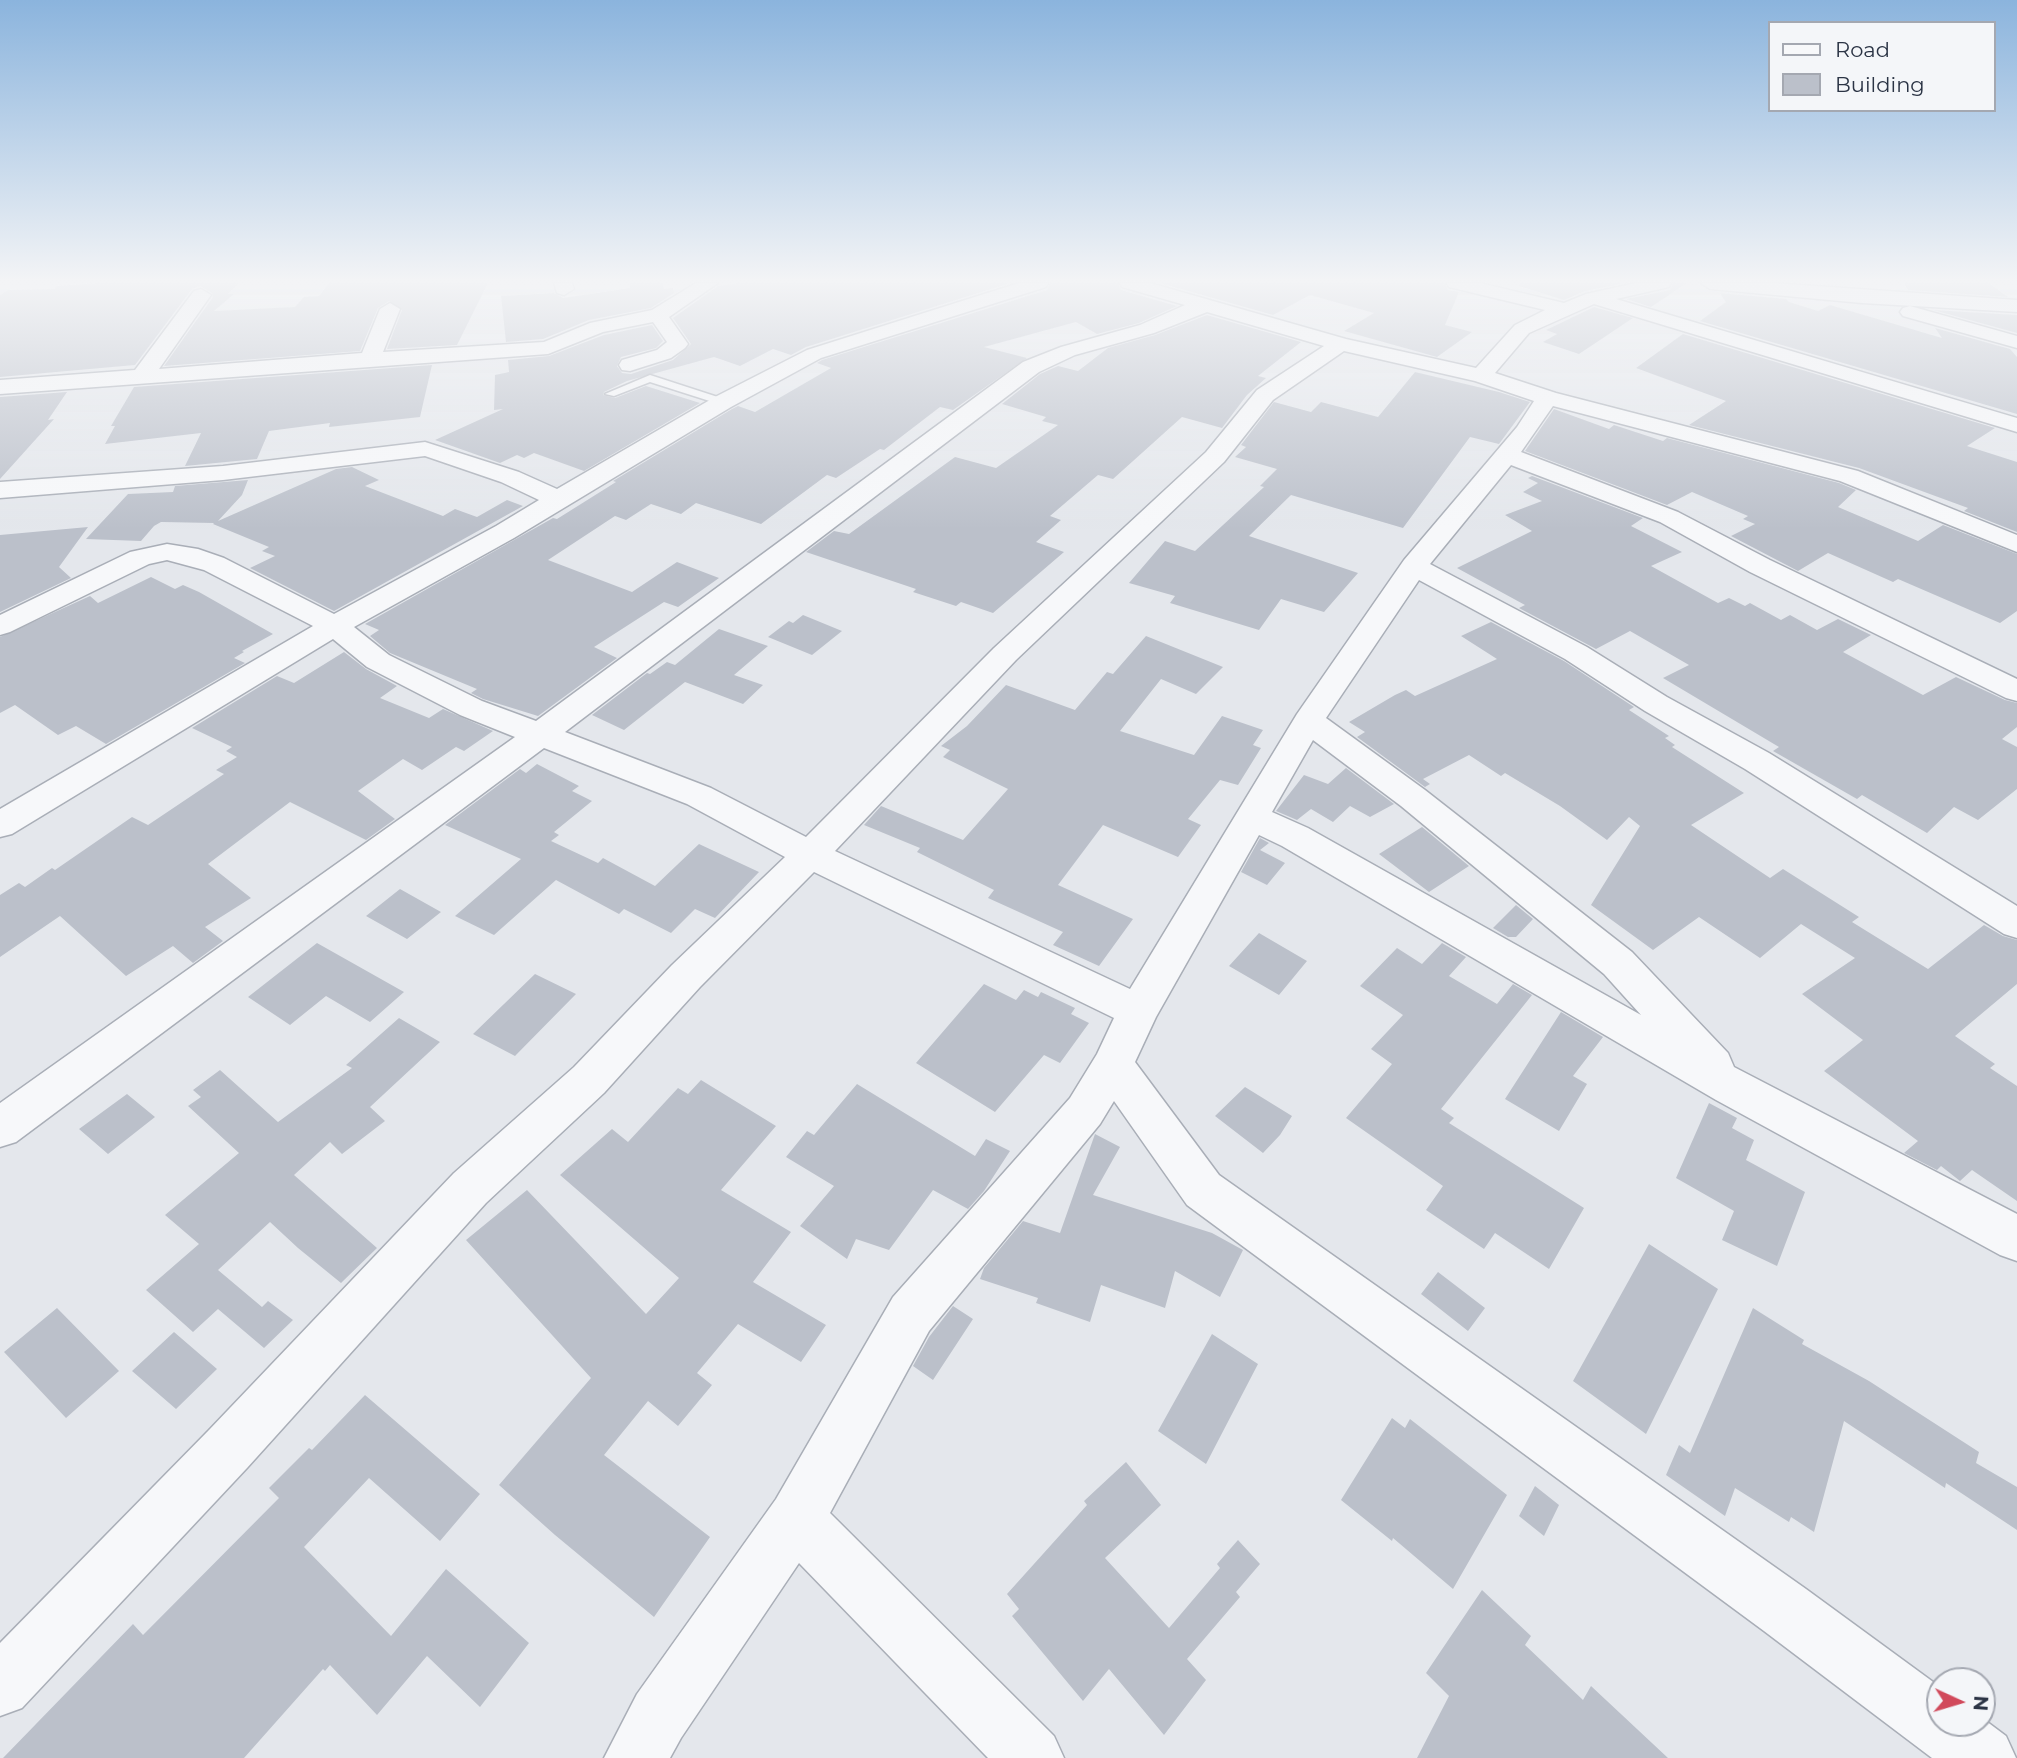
<!DOCTYPE html>
<style>
body{margin:0}
#map{position:relative;width:2017px;height:1758px;overflow:hidden;background:#e4e7ec;font-family:Montserrat,sans-serif}
canvas{display:block}
.legend{position:absolute;left:1768px;top:21px;width:228px;height:91px;box-sizing:border-box;background:#f4f6f9;border:2px solid #a4a8b1;margin:0;padding:9px 12px;list-style:none;font-size:21px;color:#2b3445}
.legend li{display:flex;align-items:center;gap:14px;height:35px}
.legend b{width:35px;border:2px solid #a4a8b1}
.north{position:absolute;left:1926px;top:1667px;width:70px;height:70px;box-sizing:border-box;background:#f4f6f9;border:2px solid #a4a8b1;border-radius:50%;rotate:94deg;font-size:19px;font-weight:700;line-height:28px;text-align:center;color:#2b3445}
.north::after{content:'';display:block;margin:auto;width:24px;height:32px;background:#d1495b;clip-path:polygon(50% 0,100% 100%,50% 72%,0 100%)}
</style>
<div id="map">
<canvas width="2017" height="1758"></canvas>
<ul class="legend">
<li><b style="height:9px;background:#f7f8fa"></b>Road</li>
<li><b style="height:19px;background:#bbc0ca"></b>Building</li>
</ul>
<div class="north">N</div>
</div>
<script>
const ctx = document.querySelector('canvas').getContext('2d');
ctx.lineJoin = 'round';
function paint(path, color) { ctx.fillStyle = color; ctx.fill(path, 'evenodd'); }
const poly = rows => new Path2D(rows.map(r => 'M' + r).join(''));
function trace(path, color, width, dash) { ctx.strokeStyle = color; ctx.lineWidth = width; ctx.lineCap = dash ? 'butt' : 'round'; ctx.setLineDash(dash || []); ctx.stroke(path); }
paint(poly([
 [97,283,239,283,228,294,234,294,214,311,295,307,304,297,319,296,329,283,488,283,457,345,387,349,402,310,389,301,378,308,360,351,164,366,213,297,212,293,200,286,192,289,135,365,0,377,0,295,8,290,54,289,57,286],
 [630,283,663,283,664,289,673,288,674,293,651,308,589,320,543,339,506,342,501,296,554,293,563,298,630,288],
 [737,283,1010,283,806,347,791,355,773,349,740,366,714,357,627,381,604,392,603,395,615,398,646,386,700,403,584,471,534,453,524,458,517,455,500,463,435,440,503,409,494,410,495,375,509,372,508,360,549,356,604,335,652,325,663,341,656,348,621,357,617,366,622,373,631,374,673,360,691,344,673,318,718,286],
 [1050,283,1118,283,1121,290,1177,306,1139,323,1097,334,1076,322,984,347,1027,358,953,410,940,407,884,450,880,449,836,478,827,475,761,524,696,503,681,514,651,504,626,520,615,516,548,560,632,592,677,562,719,578,678,607,664,602,594,647,617,658,538,716,483,699,471,693,477,689,390,653,370,636,379,630,365,624,553,518,557,519,616,482,613,481,732,409,738,406,755,412,831,368,817,363,822,360,1047,290],
 [1160,283,1445,283,1448,290,1459,292,1445,325,1472,332,1437,357,1344,331,1374,313,1310,295,1273,315],
 [1520,283,1624,283,1585,291,1564,300,1519,286],
 [1673,283,1687,283,1651,307,1626,299,1670,290],
 [1904,283,1989,283,2008,297,1908,290],
 [1720,293,1786,299,1789,302,1818,311,1830,305,1942,338,1935,328,2010,349,2017,357,2017,414,1700,321,1726,302],
 [1594,307,1633,318,1579,354,1543,342,1557,334,1546,330],
 [1933,310,2017,315,2017,333],
 [1207,315,1301,342,1258,376,1266,378,1247,395,1222,428,1182,417,1113,479,1098,475,1050,516,1061,520,1036,542,1064,552,993,613,961,602,956,606,913,592,916,589,806,552,834,531,849,534,955,457,996,468,1058,425,1042,421,1046,417,1002,404,1040,374,1058,366,1078,371,1108,348,1155,335],
 [1683,334,1995,428,1967,446,2017,462,2017,532,1964,511,1968,508,1859,468,1689,425,1726,401,1636,368],
 [432,365,420,417,329,427,330,423,269,431,257,459,185,466,201,433,105,444,115,426,111,426,134,387],
 [1415,372,1499,392,1530,402,1499,444,1470,437,1403,528,1291,495,1249,536,1358,573,1324,612,1281,599,1259,630,1170,603,1175,596,1129,583,1165,541,1195,551,1264,487,1260,486,1277,469,1235,457,1246,447,1241,445,1274,402,1311,412,1321,402,1378,417],
 [67,392,48,420,54,419,0,479,0,397],
 [1554,409,1609,429,1614,425,1663,441,1667,438,1839,483,1856,490,1838,507,1918,541,1943,525,2017,554,2017,611,2000,623,1898,579,1893,582,1828,553,1798,571,1731,536,1755,524,1743,519,1748,516,1692,492,1667,505,1525,451],
 [352,467,379,480,365,486,443,516,455,509,477,517,507,500,523,506,334,611,250,568,275,556,262,551,269,547,213,524,214,523,161,522,154,526,141,541,86,539,128,494,173,492,175,486,248,480,242,495,218,521,336,469],
 [1532,476,1643,518,1631,526,1682,552,1651,566,1718,603,1729,598,1745,606,1750,603,1781,620,1790,615,1817,630,1838,619,1871,635,1843,652,1923,695,1956,677,2005,700,2017,703,2017,727,2002,739,2017,747,2017,789,1978,820,1954,807,1927,833,1862,795,1857,799,1773,751,1779,747,1663,678,1689,665,1630,631,1596,649,1519,608,1525,605,1457,568,1532,531,1505,515,1542,501,1523,492,1538,483,1528,478],
 [88,527,59,567,71,578,0,612,0,535],
 [151,577,175,589,183,585,199,592,273,634,242,651,244,652,234,658,245,663,106,744,76,726,58,735,15,705,0,713,0,637,90,596,98,603],
 [803,615,842,631,812,655,768,637,789,621,793,623],
 [1491,622,1564,661,1634,707,1629,710,1669,736,1665,738,1675,745,1672,747,1744,793,1691,825,1770,878,1783,869,1859,917,1852,922,1928,969,1984,925,2003,936,2017,940,2017,984,1955,1036,1995,1064,1990,1068,2017,1086,2017,1201,1972,1170,1960,1181,1941,1166,1937,1170,1904,1153,1918,1141,1824,1071,1863,1040,1802,994,1855,958,1801,924,1760,958,1699,917,1653,950,1591,905,1640,826,1629,817,1607,840,1560,806,1505,773,1501,776,1469,755,1423,779,1430,784,1425,787,1357,737,1365,732,1349,722,1395,695,1406,690,1415,696,1497,659,1461,636],
 [719,629,768,646,734,675,763,685,743,704,685,682,624,730,592,715,647,673,650,674,667,662,675,665],
 [1146,636,1223,667,1196,694,1161,679,1120,731,1194,755,1222,716,1263,730,1253,745,1261,748,1238,785,1220,780,1188,819,1201,825,1178,857,1103,825,1058,885,1133,919,1099,966,1053,945,1063,932,988,898,994,890,917,852,920,848,864,825,881,806,963,840,1008,789,943,757,950,750,941,746,967,726,1006,685,1075,710,1107,672,1113,674],
 [344,652,366,669,397,686,380,698,429,718,443,709,493,731,464,751,456,747,422,770,403,759,358,791,395,819,366,840,290,802,208,864,251,898,205,927,223,941,193,963,173,946,126,976,60,916,0,957,0,895,19,883,25,887,52,868,55,870,132,817,148,825,224,774,216,770,237,757,226,751,232,747,192,728,277,676,294,683],
 [537,764,579,786,572,791,592,801,554,832,559,835,551,841,598,863,603,858,655,886,699,844,759,872,715,918,695,909,671,933,624,909,619,914,556,880,494,935,455,916,521,859,445,825,520,769,526,773],
 [1346,768,1394,804,1370,817,1350,806,1333,822,1311,809,1297,820,1276,811,1304,775,1328,784],
 [1422,827,1469,866,1429,892,1379,854],
 [1260,838,1269,843,1260,850,1285,863,1267,885,1241,872],
 [400,889,441,912,407,939,366,916],
 [1516,905,1533,919,1516,937,1508,937,1493,928],
 [1259,933,1307,961,1279,995,1229,966],
 [317,943,404,992,370,1022,326,996,290,1025,248,997],
 [1442,943,1466,957,1449,976,1497,1004,1513,984,1532,995,1441,1109,1454,1118,1449,1123,1584,1208,1549,1269,1495,1233,1484,1249,1426,1210,1443,1186,1346,1118,1392,1064,1371,1049,1403,1015,1360,986,1397,948,1422,964],
 [535,974,576,994,515,1056,473,1034],
 [984,984,1016,1000,1024,990,1038,997,1041,992,1075,1008,1071,1014,1089,1023,1060,1063,1044,1055,995,1112,916,1063],
 [1561,1012,1603,1037,1573,1076,1587,1084,1559,1131,1505,1099],
 [399,1018,440,1042,370,1107,385,1121,342,1154,330,1142,294,1175,377,1248,341,1283,298,1248,270,1222,218,1270,262,1307,268,1301,293,1320,264,1348,218,1309,193,1332,146,1290,199,1244,165,1215,239,1153,188,1106,201,1097,193,1090,220,1070,278,1122,352,1068,346,1065],
 [701,1080,776,1126,721,1190,791,1232,753,1282,826,1325,801,1362,738,1324,697,1373,712,1385,678,1426,648,1401,604,1455,710,1537,654,1617,555,1535,499,1485,591,1378,466,1240,527,1190,646,1314,679,1278,560,1175,612,1129,628,1142,678,1088,688,1094],
 [857,1084,975,1156,986,1139,1010,1151,984,1191,968,1209,933,1190,889,1250,856,1239,847,1259,800,1226,834,1186,786,1157,807,1131,814,1135],
 [1245,1087,1292,1116,1280,1135,1263,1153,1215,1116],
 [127,1094,155,1117,108,1154,79,1129],
 [1709,1103,1737,1118,1732,1128,1754,1140,1746,1160,1805,1192,1777,1266,1722,1240,1734,1211,1676,1178],
 [1095,1134,1120,1147,1093,1195,1212,1233,1243,1250,1220,1297,1175,1271,1165,1308,1101,1285,1090,1322,1036,1303,1038,1298,980,1279,984,1268,1023,1221,1060,1233],
 [1649,1244,1718,1289,1646,1434,1573,1381],
 [1438,1272,1485,1308,1468,1331,1421,1294],
 [953,1306,973,1319,933,1380,913,1366,929,1337],
 [57,1308,119,1371,66,1418,4,1352],
 [1753,1308,1804,1340,1802,1344,1869,1381,1979,1452,1976,1463,2017,1487,2017,1530,1946,1483,1945,1488,1844,1421,1814,1532,1791,1517,1789,1522,1735,1488,1725,1516,1666,1475,1679,1445,1690,1453],
 [174,1332,217,1369,176,1409,132,1371],
 [1212,1334,1258,1364,1206,1464,1158,1431],
 [365,1395,480,1494,440,1541,369,1478,304,1547,391,1636,446,1569,529,1643,480,1707,427,1656,377,1715,330,1665,325,1671,323,1669,244,1758,3,1758,133,1624,143,1635,279,1498,269,1488,309,1448,312,1450],
 [1392,1418,1405,1428,1410,1419,1507,1495,1453,1589,1393,1538,1392,1541,1341,1500],
 [1126,1462,1161,1505,1105,1558,1169,1628,1220,1568,1217,1564,1238,1540,1260,1564,1236,1592,1240,1597,1187,1659,1206,1680,1164,1735,1109,1669,1083,1701,1012,1616,1019,1609,1007,1594,1087,1505,1084,1501],
 [1535,1486,1559,1505,1544,1536,1519,1516],
 [1482,1590,1531,1636,1525,1645,1583,1700,1591,1686,1668,1758,1417,1758,1449,1696,1426,1673]
]), '#bbc0ca');
const service = poly([
 [650,375,727,400,728,402,719,404,650,382,614,396,605,394,650,375]
]);
const minor = poly([
 [554,283,572,283,574,289,564,295,557,293,554,283],
 [696,283,718,283,669,317,688,344,685,348,671,358,630,371,622,370,619,365,622,360,657,350,667,342,653,322,603,332,548,354,0,394,0,380,135,370,194,291,201,289,211,295,159,369,362,353,380,309,390,303,400,309,383,352,544,342,590,323,652,310,696,283],
 [1019,283,1048,283,1046,287,821,358,731,407,514,538,354,627,389,655,482,701,536,721,1023,362,1061,347,1140,325,1185,305,1122,287,1120,283,1150,283,1346,339,1476,368,1515,325,1545,310,1449,287,1447,283,1480,283,1564,303,1586,294,1636,283,1671,283,1669,287,1616,299,2017,418,2017,432,1594,304,1529,333,1495,373,1556,393,1858,471,2017,535,2017,552,1840,481,1553,406,1521,452,1678,512,1770,560,2017,679,2017,701,2006,698,1750,572,1660,522,1511,465,1430,564,1587,647,1667,697,1769,753,2017,906,2017,938,2004,934,1745,769,1645,711,1565,659,1419,580,1326,718,1425,790,1632,952,1728,1053,1734,1067,2017,1214,2017,1261,2000,1255,1716,1100,1282,846,1259,835,1156,1017,1135,1062,1219,1175,1806,1589,1940,1687,1940,1723,1982,1723,1982,1718,2006,1736,2016,1758,1932,1758,1764,1631,1187,1205,1114,1101,1100,1124,929,1331,830,1513,1054,1736,1064,1758,988,1758,799,1563,681,1738,670,1758,604,1758,637,1694,776,1499,893,1297,1070,1098,1097,1054,1114,1018,814,872,700,987,604,1093,486,1203,247,1468,22,1708,0,1716,0,1643,209,1430,454,1173,574,1067,672,965,785,857,687,804,544,748,16,1142,0,1147,0,1103,515,737,460,715,367,667,333,639,12,834,0,837,0,809,313,626,204,570,167,560,149,564,10,632,0,635,0,615,130,552,167,544,198,549,224,558,334,614,496,526,539,500,501,482,425,456,223,480,0,498,0,482,223,466,425,442,519,472,557,489,715,397,807,350,1019,283],
 [1207,312,1324,346,1257,390,1206,452,994,648,806,837,711,788,565,732,1039,372,1075,355,1154,333,1207,312],
 [1344,351,1475,381,1534,401,1517,427,1404,560,1297,714,1130,989,835,851,1016,660,1224,462,1273,400,1344,351],
 [1313,740,1401,806,1604,974,1641,1015,1308,828,1272,812,1313,740],
 [1701,283,1773,283,2017,300,2017,312,1862,303,1710,289,1701,283],
 [1910,306,2017,336,2017,348,1903,316,1900,312,1903,308,1910,306]
]);
trace(service, '#a9aeb7', 3);
trace(minor, '#a9aeb7', 3);
paint(service, '#f7f8fa');
paint(minor, '#f7f8fa');
const sky = ctx.createLinearGradient(0, 0, 0, 529);
sky.addColorStop(0, '#8bb4dd');
sky.addColorStop(0.53, '#f3f4f6');
sky.addColorStop(1, '#f3f4f600');
ctx.fillStyle = sky;
ctx.fillRect(0, 0, 2017, 529);
</script>
